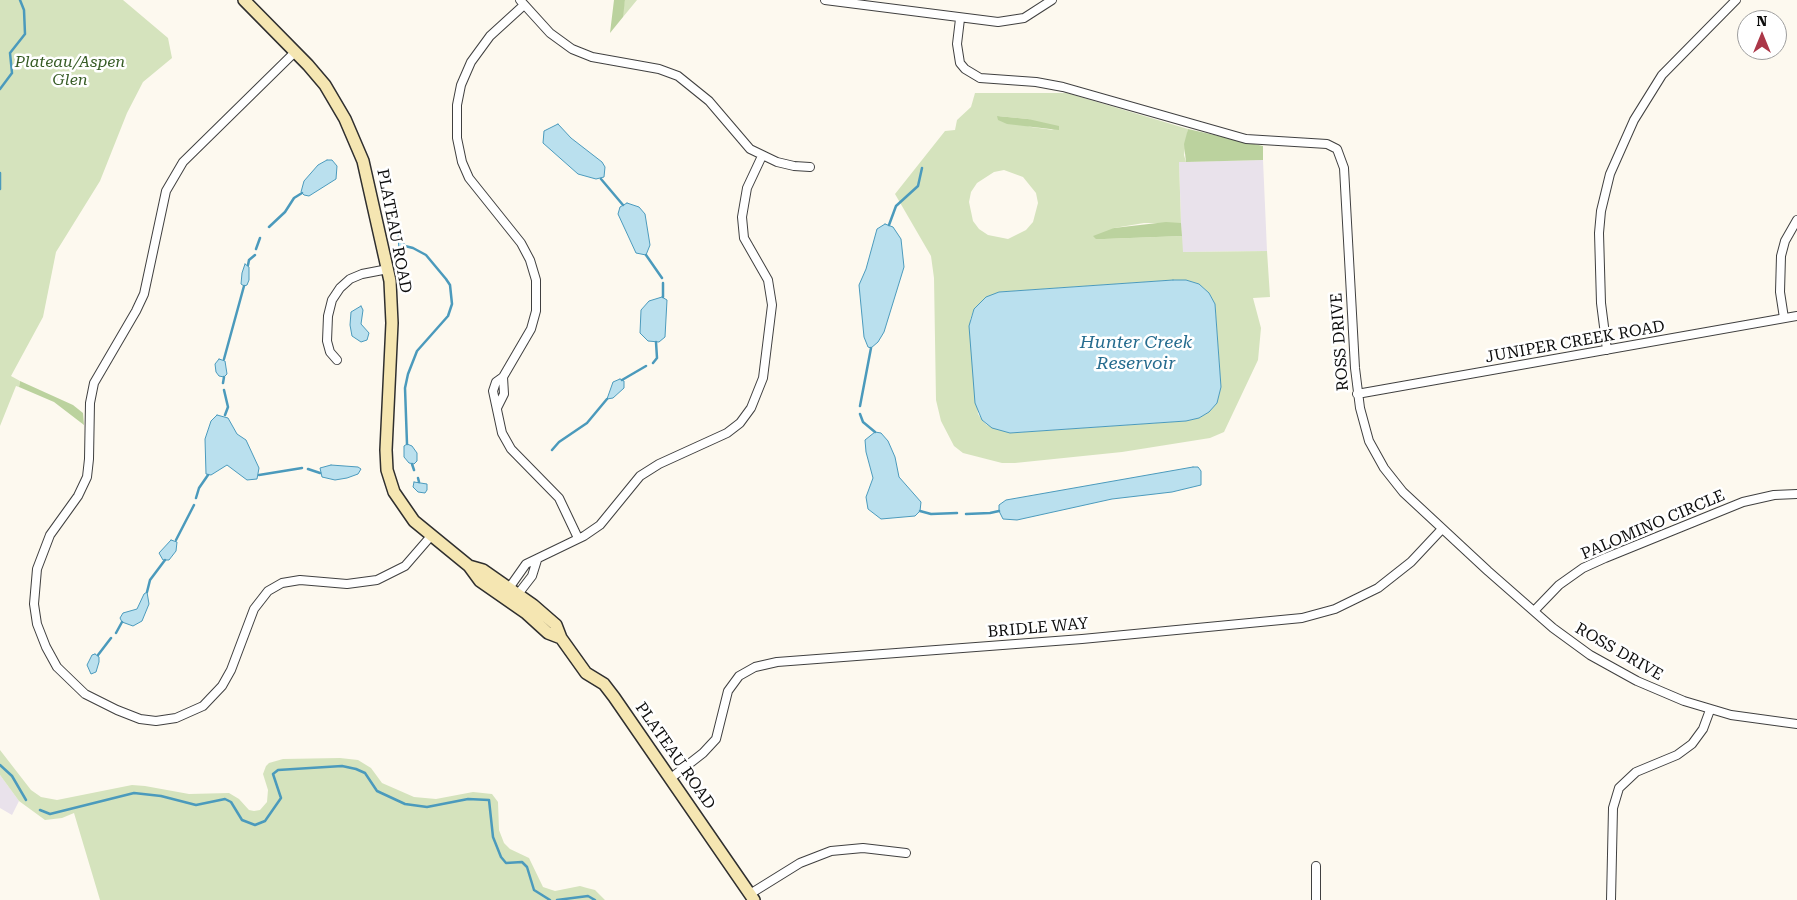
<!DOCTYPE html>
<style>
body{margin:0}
#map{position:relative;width:1797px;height:900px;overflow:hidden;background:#fdf9ef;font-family:"Roboto Serif",serif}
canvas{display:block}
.north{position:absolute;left:1737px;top:10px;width:50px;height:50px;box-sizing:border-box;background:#fff;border:1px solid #9e9e9e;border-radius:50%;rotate:0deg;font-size:14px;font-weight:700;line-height:20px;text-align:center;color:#0d0d0d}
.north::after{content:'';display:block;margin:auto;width:18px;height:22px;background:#ab3748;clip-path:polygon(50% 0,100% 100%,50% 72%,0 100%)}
</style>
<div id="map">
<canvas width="1797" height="900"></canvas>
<div class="north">N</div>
</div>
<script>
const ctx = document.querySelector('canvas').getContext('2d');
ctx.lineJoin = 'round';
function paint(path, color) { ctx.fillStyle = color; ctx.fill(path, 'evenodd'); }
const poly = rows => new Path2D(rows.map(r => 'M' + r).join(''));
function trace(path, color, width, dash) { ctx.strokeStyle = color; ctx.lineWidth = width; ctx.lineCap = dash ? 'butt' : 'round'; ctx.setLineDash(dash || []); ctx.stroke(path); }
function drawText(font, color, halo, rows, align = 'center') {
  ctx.font = font + ' "Roboto Serif",serif'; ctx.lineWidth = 5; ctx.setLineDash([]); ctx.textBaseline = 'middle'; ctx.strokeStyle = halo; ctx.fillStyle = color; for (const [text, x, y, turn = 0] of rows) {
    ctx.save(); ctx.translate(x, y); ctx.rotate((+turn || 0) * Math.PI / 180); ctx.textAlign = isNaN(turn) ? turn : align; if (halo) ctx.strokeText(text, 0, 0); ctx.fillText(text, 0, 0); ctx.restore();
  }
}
paint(poly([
 [1263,160,1267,251,1182,252,1179,162],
 [0,775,19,801,12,815,0,808]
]), '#e9e2eb');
paint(poly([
 [0,0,123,0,168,38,172,58,143,82,127,113,100,181,56,252,43,317,11,376,20,381,19,387,16,386,0,426],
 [625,0,637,0,623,17,623,10],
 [975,93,1067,93,1188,129,1184,155,1186,162,1179,162,1181,223,1144,223,1114,228,1104,239,1182,236,1183,252,1267,251,1270,297,1253,298,1261,328,1258,360,1224,432,1210,438,1122,452,1015,463,1002,463,963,453,954,446,941,421,936,400,934,278,931,256,895,194,945,131,955,130,957,120,971,107],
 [997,116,1028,119,1054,130,1031,127],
 [1004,170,1023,177,1036,193,1038,203,1033,222,1026,230,1008,239,988,235,979,229,973,221,969,202,971,192,977,183,994,172],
 [1173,280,1186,280,1199,284,1209,293,1215,304,1221,387,1217,403,1209,412,1199,418,1186,421,1010,433,987,425,982,420,978,414,970,320,974,309,999,292],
 [0,750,31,790,41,797,57,800,132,785,145,786,189,794,229,793,239,799,249,810,254,811,260,810,267,802,268,790,263,774,266,766,269,763,283,759,340,758,358,760,371,768,382,783,414,797,436,799,473,792,492,794,498,802,499,830,504,843,510,849,529,858,543,887,555,891,580,886,587,888,595,890,605,900,100,900,74,813,62,818,45,820,19,801,0,775]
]), '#d5e3bd');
paint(poly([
 [614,0,625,0,623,17,610,33],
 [997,116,1028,119,1059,126,1059,130,1007,124,998,120],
 [1188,129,1263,146,1263,160,1186,162,1184,144],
 [1166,222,1181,223,1182,236,1104,239,1096,239,1093,236,1114,228],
 [20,381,73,405,83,413,84,425,54,402,19,387]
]), '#bbd29e');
const water = poly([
 [558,124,571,138,602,162,605,167,604,177,596,179,578,174,543,143,544,131,558,124],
 [327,160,332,160,337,166,336,179,309,196,304,195,301,192,304,181,318,165,327,160],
 [627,203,639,207,645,214,650,245,646,255,636,253,618,214,620,207,627,203],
 [885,224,893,227,901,239,904,267,884,332,878,342,871,348,868,347,864,337,859,285,866,269,877,229,885,224],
 [398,235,405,245,402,253,399,251,398,235],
 [245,264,249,267,249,280,247,285,244,286,241,284,242,273,245,264],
 [1173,280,1186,280,1199,284,1209,293,1215,304,1221,387,1217,403,1209,412,1199,418,1186,421,1010,433,992,428,982,420,975,403,969,326,974,309,986,297,999,292,1173,280],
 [662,297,667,300,665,337,659,342,648,341,640,333,641,310,649,301,662,297],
 [361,306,363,310,361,324,369,333,367,340,361,342,352,336,350,325,351,312,361,306],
 [219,359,225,361,227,374,224,377,219,376,216,372,215,364,219,359],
 [620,379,624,381,624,388,613,398,607,399,613,382,620,379],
 [217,415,228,418,237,434,246,440,259,468,257,479,247,480,227,465,211,475,206,474,205,439,211,421,217,415],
 [875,432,881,433,888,441,895,457,899,477,921,502,920,511,915,516,881,519,868,509,866,497,873,478,866,452,865,440,875,432],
 [407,444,412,446,417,453,417,461,414,464,409,463,404,457,404,446,407,444],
 [331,465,358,467,361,469,358,474,347,478,335,480,322,477,320,468,331,465],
 [1193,467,1198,467,1201,471,1201,485,1172,492,1112,499,1017,520,1003,519,999,511,999,505,1006,500,1193,467],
 [414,482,427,484,427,490,425,493,418,492,413,487,414,482],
 [171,540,177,542,176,551,169,560,163,560,159,553,171,540],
 [147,592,149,604,142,621,133,626,122,622,120,618,123,613,137,609,144,594,147,592],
 [95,654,99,657,99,662,96,672,91,674,87,665,92,655,95,654]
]);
paint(water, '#bae0ee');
trace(water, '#4b9abc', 1);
trace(poly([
 [0,89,12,73,10,53,25,34,24,10,20,0],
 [0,173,0,189],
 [601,179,623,205],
 [889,225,896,206,918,186,922,168],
 [269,227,285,212,294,198,302,193],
 [405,246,413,248,426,255,446,279,450,285,452,304,448,316,417,351,408,374,405,388,407,444],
 [256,249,260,238],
 [646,255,662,278],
 [248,265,249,260,255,255],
 [663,297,663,283],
 [224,359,244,286],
 [653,363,657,358,656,342],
 [622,380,646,366],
 [223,383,224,377],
 [224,390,228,407,225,415],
 [860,406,871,348],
 [860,414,863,422,875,432],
 [552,450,559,442,587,423,607,399],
 [412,464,414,470],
 [308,469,320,473],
 [259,475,302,468],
 [418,478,419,482],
 [196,498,199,488,208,475],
 [920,511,931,514,957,513],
 [966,514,990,513,999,511],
 [176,540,194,505],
 [147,592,150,580,165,560],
 [116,633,122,622],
 [98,655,111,638],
 [0,765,12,776,26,800],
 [40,810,50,814,134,793,161,796,196,805,225,799,231,802,242,820,255,825,265,821,281,798,273,774,278,770,342,766,356,769,365,773,377,791,405,804,427,807,468,799,489,800,493,837,501,857,506,863,522,862,527,867,534,890,550,900],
 [557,900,588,896,595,900]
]), '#4b9abc', 2.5);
const street = poly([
 [520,0,550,33,572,49,592,57,659,69,678,76,709,101,750,149,777,162,794,166,810,167],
 [825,0,998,22,1024,18,1052,0],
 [524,5,490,36,471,62,461,85,457,105,457,138,462,162,469,178,521,243,530,260,536,280,536,311,531,329,503,377,496,382,493,391,502,433,511,449,559,498,578,538],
 [960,19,957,44,960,63,965,69,980,78,1036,82,1063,87,1246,139,1327,144,1337,149,1344,168,1355,368,1360,408,1369,441,1384,468,1403,492,1488,571,1553,628,1590,655,1637,681,1684,701,1731,715,1797,724],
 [295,52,183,162,166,191,144,294,136,311,94,383,90,403,89,459,87,477,78,496,50,535,37,569,34,604,37,624,46,647,57,667,85,694,117,710,140,719,156,721,176,718,203,706,222,686,231,670,254,609,268,591,282,583,300,580,347,584,377,580,405,566,431,536],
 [1784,318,1780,292,1781,256,1785,241,1797,220],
 [1607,350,1601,303,1599,233,1601,211,1610,174,1634,120,1662,75,1736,0],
 [337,360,330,352,327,341,328,316,332,300,340,288,350,279,362,274,388,269],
 [1357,394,1797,316],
 [497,408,504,394,503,377],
 [507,591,526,564,584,536,600,525,640,476,659,464,727,433,740,423,751,408,763,378,772,305,768,280,744,238,742,217,747,188,762,156],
 [515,598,532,576,537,560],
 [1534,611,1559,585,1583,568,1605,558,1743,502,1774,495,1797,494],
 [671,778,703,753,716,739,728,691,739,676,755,667,777,662,1082,639,1302,618,1335,609,1378,588,1411,562,1441,530],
 [1316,866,1316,900],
 [750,894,800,863,831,851,863,848,906,853],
 [1611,900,1613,808,1619,788,1636,772,1677,755,1692,744,1703,729,1710,710]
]);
const secondary = poly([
 [244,0,308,65,325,85,345,119,363,161,390,281,392,323,386,450,387,470,394,492,414,521,469,566,480,581,526,613,548,633,561,638],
 [469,566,483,570,533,605,556,625,561,638,586,673,604,684,614,697,754,900]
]);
trace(street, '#404040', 10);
trace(secondary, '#2f2f2f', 14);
trace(street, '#fff', 8);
trace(secondary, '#f5e6b2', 11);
drawText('italic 16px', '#375c26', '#fff', [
 ["Plateau/Aspen",70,62],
 ["Glen",70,80]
]);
drawText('16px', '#0d0d0d', '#fff', [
 ["PLATEAU ROAD",394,231,79],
 ["ROSS DRIVE",1340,342,-94],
 ["JUNIPER CREEK ROAD",1575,342,-10],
 ["PALOMINO CIRCLE",1653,525,-23],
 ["BRIDLE WAY",1038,628,-5],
 ["ROSS DRIVE",1619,652,30],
 ["PLATEAU ROAD",675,756,55]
]);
drawText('italic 18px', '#266c8f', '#fff', [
 ["Hunter Creek",1136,343],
 ["Reservoir",1136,364]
]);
</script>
